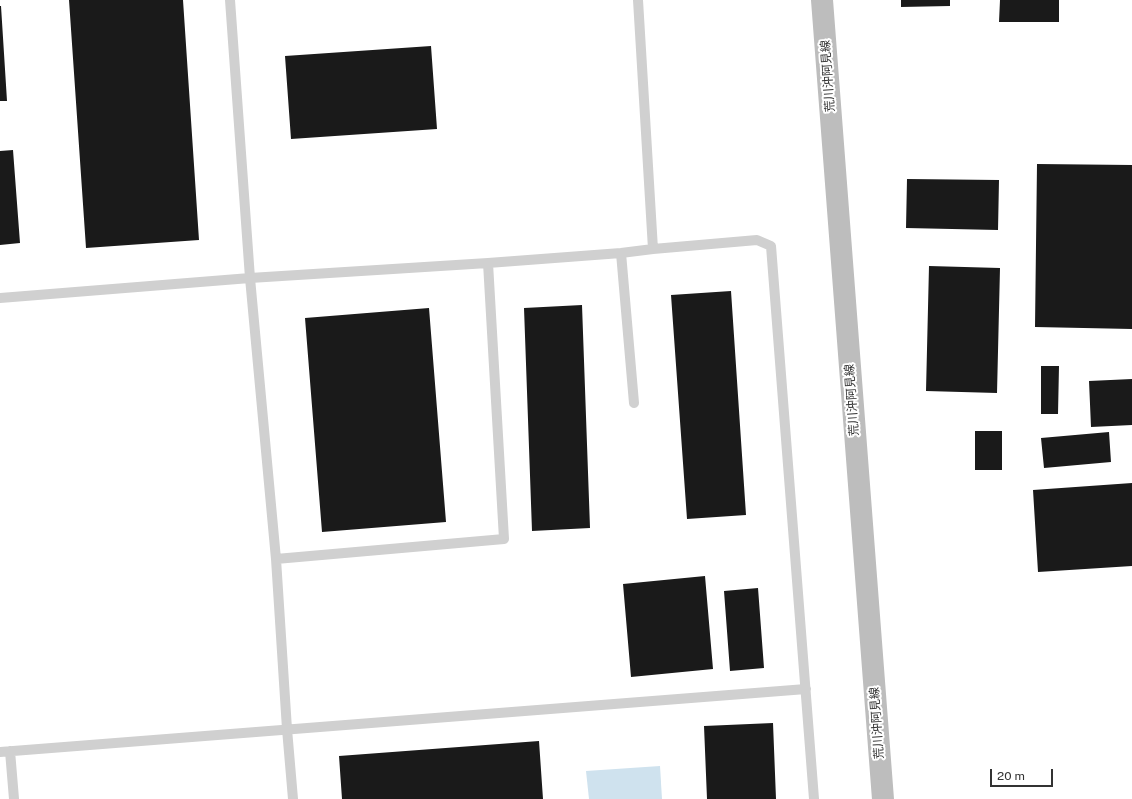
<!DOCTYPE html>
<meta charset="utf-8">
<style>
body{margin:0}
#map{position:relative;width:1132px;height:799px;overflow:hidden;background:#fff;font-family:"Public Sans",sans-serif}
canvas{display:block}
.scale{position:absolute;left:990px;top:769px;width:63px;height:18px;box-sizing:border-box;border:2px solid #333;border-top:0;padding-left:5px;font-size:12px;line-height:14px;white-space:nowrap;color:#333;-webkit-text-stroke:3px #fff;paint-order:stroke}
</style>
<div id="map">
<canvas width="1132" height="799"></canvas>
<div class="scale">20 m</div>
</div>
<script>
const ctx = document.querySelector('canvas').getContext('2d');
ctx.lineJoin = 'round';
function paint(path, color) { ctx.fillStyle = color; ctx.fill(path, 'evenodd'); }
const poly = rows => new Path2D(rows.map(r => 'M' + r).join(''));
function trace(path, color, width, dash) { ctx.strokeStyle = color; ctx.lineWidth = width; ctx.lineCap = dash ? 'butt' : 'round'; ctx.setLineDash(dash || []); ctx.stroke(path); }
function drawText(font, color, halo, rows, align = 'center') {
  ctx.font = font + ' "Public Sans","Noto Sans JP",sans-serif'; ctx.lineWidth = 4; ctx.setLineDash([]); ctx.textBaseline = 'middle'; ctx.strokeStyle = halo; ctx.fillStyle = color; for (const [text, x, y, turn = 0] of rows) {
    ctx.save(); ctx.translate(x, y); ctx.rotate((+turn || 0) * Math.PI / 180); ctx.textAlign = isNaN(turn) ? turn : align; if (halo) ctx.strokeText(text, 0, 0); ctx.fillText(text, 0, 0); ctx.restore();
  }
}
paint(poly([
 [660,766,662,799,589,799,586,771]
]), '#cfe2ee');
paint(poly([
 [69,0,183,0,199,240,86,248],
 [901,0,950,0,950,6,901,7],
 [1000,0,1059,0,1059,22,999,22],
 [0,6,1,6,7,101,0,101],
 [431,46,437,129,291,139,285,56],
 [13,150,20,243,0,245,0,151],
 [1037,164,1132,165,1132,329,1035,327],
 [907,179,999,180,998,230,906,228],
 [929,266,1000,268,997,393,926,391],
 [731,291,746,515,687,519,671,295],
 [582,305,590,528,532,531,524,308],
 [429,308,446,522,322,532,305,318],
 [1041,366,1059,366,1058,414,1041,414],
 [1132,379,1132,425,1091,427,1089,381],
 [975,431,1002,431,1002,470,975,470],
 [1109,432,1111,462,1044,468,1041,438],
 [1132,483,1132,566,1038,572,1033,490],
 [705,576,713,669,631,677,623,584],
 [758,588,764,668,730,671,724,591],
 [773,723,776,799,707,799,704,726],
 [539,741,543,799,342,799,339,756]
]), '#1a1a1a');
trace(poly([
 [230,0,250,278,276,559,287,729,293,799],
 [638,0,653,249],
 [621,253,634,403],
 [0,298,250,278,488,263,621,253,653,249,757,240,771,246,814,799],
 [276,559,504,539,488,263],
 [10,751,14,799],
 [0,752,806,689]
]), '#d0d0d0', 10);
trace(poly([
 [822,0,883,799]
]), '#bdbdbd', 22);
drawText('12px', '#333', '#fff', [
 ["荒川沖阿見線",828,76,-94],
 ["荒川沖阿見線",852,400,-94],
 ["荒川沖阿見線",877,723,-94]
]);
</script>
